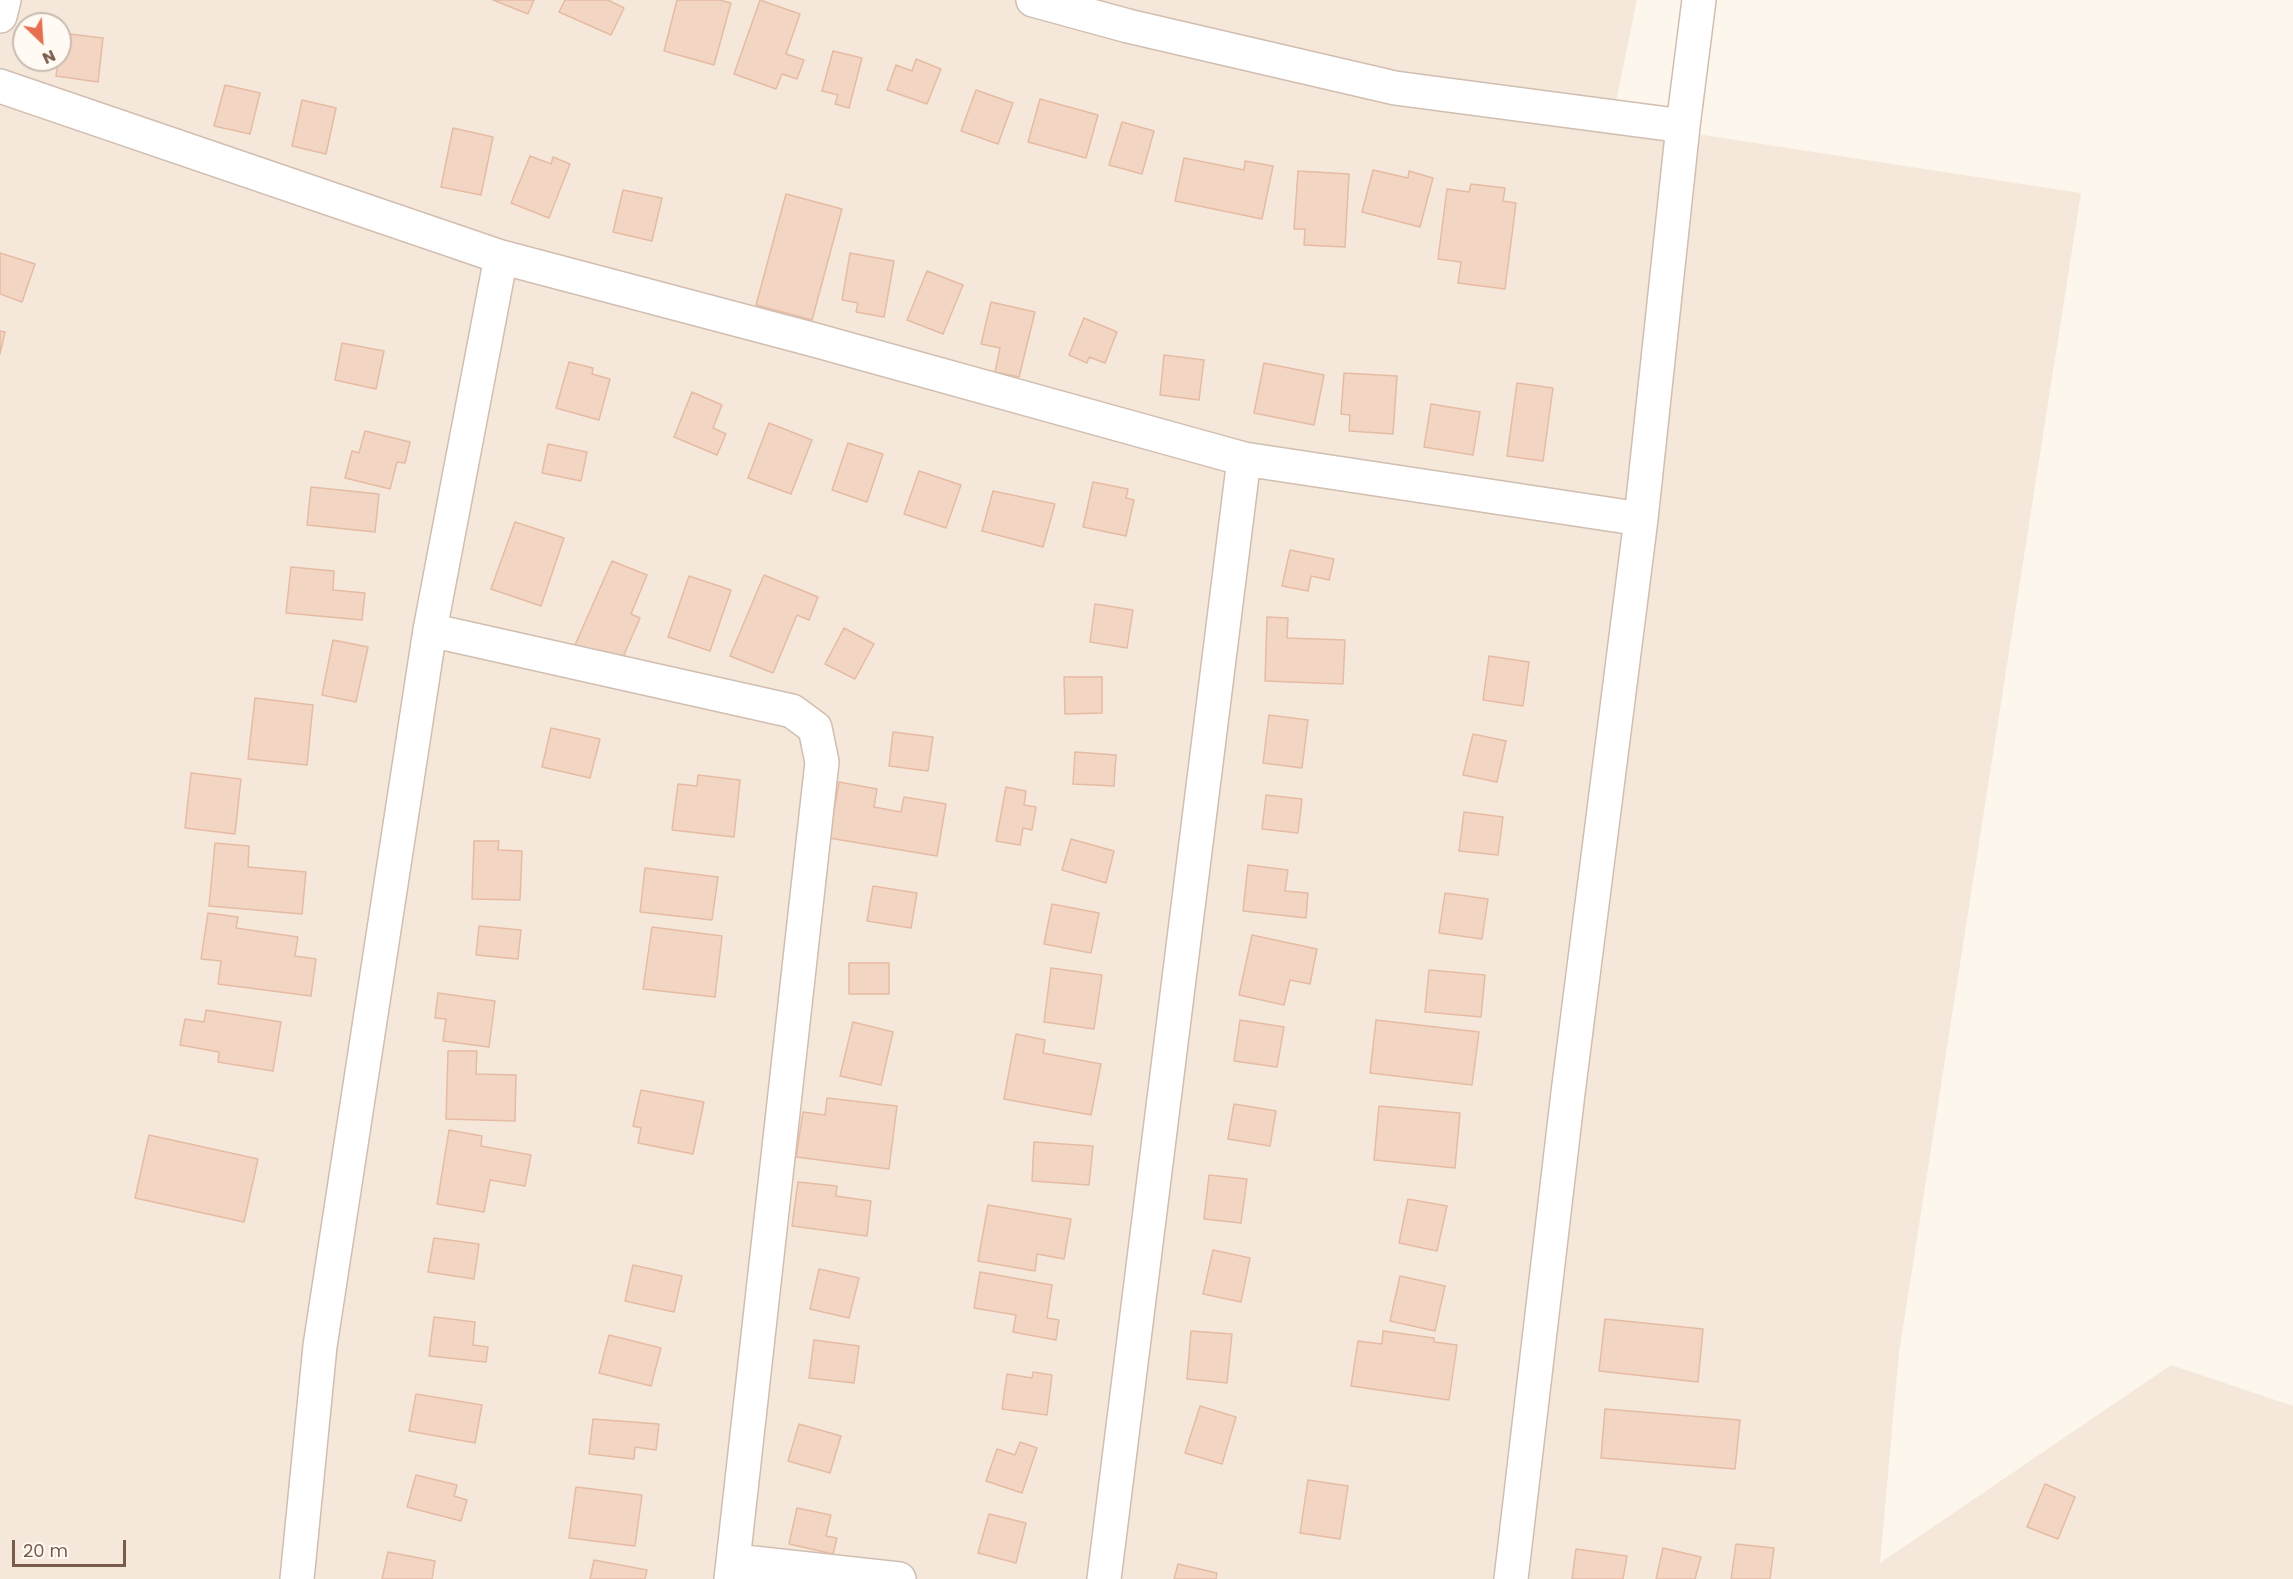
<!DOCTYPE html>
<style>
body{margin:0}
#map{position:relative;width:2293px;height:1579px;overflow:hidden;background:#fdf6ec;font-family:Poppins,sans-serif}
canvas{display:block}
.north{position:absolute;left:12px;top:12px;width:60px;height:60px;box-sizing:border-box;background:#fffaf3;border:2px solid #cabbb1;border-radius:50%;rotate:155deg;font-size:16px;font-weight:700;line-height:24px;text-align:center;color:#7a5c4d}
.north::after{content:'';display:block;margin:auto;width:21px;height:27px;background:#e76f51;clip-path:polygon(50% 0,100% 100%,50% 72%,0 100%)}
.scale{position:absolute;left:12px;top:1540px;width:114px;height:27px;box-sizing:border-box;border:3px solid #7a5c4d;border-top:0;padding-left:8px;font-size:18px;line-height:21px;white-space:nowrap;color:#7a5c4d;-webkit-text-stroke:4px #fffaf3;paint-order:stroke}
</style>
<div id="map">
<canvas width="2293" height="1579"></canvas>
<div class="north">N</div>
<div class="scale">20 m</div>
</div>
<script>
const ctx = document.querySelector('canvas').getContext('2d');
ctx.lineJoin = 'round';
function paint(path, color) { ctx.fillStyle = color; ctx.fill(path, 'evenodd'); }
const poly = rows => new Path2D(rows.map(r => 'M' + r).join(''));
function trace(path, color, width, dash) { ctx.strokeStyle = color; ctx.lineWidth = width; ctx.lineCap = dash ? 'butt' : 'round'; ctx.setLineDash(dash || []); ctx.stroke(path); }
paint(poly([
 [0,0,1637,0,1612,121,2081,193,1899,1353,1880,1563,2171,1365,2293,1406,2293,1579,0,1579],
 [24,24,60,24,60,60,24,60]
]), '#f5e8da');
const building = poly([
 [493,0,534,0,528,14,493,0],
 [565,0,608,0,624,8,611,35,559,12,565,0],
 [677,0,719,0,731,3,714,65,664,51,677,0],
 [760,0,800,14,786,54,804,60,797,79,782,74,776,89,734,74,760,0],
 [61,33,103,38,98,82,56,76,58,60,60,60,61,33],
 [833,51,862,58,849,108,835,104,838,95,822,91,833,51],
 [916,59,941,69,927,104,887,90,896,65,912,71,916,59],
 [225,85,260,93,250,134,214,126,225,85],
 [976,90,1013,103,998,144,961,131,976,90],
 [1040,99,1098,115,1086,158,1028,142,1040,99],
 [302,100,336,108,326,154,292,146,302,100],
 [1122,122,1154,131,1142,174,1109,165,1122,122],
 [453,128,493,137,481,195,441,187,453,128],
 [530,156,551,164,553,157,570,164,549,218,511,203,530,156],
 [1184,158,1244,170,1245,161,1273,166,1262,219,1175,201,1184,158],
 [1373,170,1408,178,1409,171,1433,178,1420,227,1362,212,1373,170],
 [1298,171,1349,174,1345,247,1304,245,1305,229,1294,229,1298,171],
 [1471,184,1505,188,1503,201,1516,203,1505,289,1458,283,1461,262,1438,259,1447,189,1469,192,1471,184],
 [623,190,662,198,652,241,613,232,623,190],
 [786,194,842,209,812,320,756,305,786,194],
 [0,253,35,264,22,302,0,294,0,253],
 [850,253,894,261,884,317,856,312,858,303,842,300,850,253],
 [927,271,963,285,943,334,907,320,927,271],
 [991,302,1035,312,1019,377,995,372,1000,348,981,344,991,302],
 [1084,318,1117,332,1105,363,1089,357,1087,363,1069,355,1084,318],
 [0,331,5,332,0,354,0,331],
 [342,343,384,351,376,389,335,380,342,343],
 [1164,355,1204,360,1199,400,1160,395,1164,355],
 [569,362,593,368,592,374,610,379,599,420,556,408,569,362],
 [1264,363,1324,375,1314,425,1254,413,1264,363],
 [1344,373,1397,376,1393,434,1349,431,1350,415,1341,414,1344,373],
 [1517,383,1553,388,1543,461,1507,456,1517,383],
 [692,392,722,405,713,428,726,434,717,455,674,437,692,392],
 [1431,404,1480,412,1473,455,1424,447,1431,404],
 [769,423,812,440,791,494,748,478,769,423],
 [365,431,410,442,405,463,397,462,390,489,345,478,352,451,359,453,365,431],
 [848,443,883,454,867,502,832,490,848,443],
 [548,444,587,452,581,481,542,473,548,444],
 [919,471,961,485,946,528,904,514,919,471],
 [1093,482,1128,489,1126,498,1134,500,1126,536,1083,527,1093,482],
 [311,487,379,494,375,532,307,525,311,487],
 [993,491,1055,504,1043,547,982,531,993,491],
 [515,522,564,538,541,606,491,589,515,522],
 [1290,550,1334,559,1329,580,1311,576,1308,591,1282,586,1290,550],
 [612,561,647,575,631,614,640,618,620,664,575,645,612,561],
 [291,567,334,571,333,590,365,593,362,620,286,613,291,567],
 [764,575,818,597,809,620,797,615,773,673,730,656,764,575],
 [689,576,731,590,710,651,668,637,689,576],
 [1095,604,1133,610,1127,648,1090,642,1095,604],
 [1267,617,1288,618,1287,638,1345,640,1343,684,1265,681,1267,617],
 [844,628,874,644,855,679,825,664,844,628],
 [333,640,368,647,356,702,322,695,333,640],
 [1489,656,1529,662,1523,706,1483,700,1489,656],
 [1064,677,1102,677,1102,713,1065,714,1064,677],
 [255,698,313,705,307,765,248,759,255,698],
 [1269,715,1308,720,1302,768,1263,763,1269,715],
 [551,728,600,739,590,778,542,767,551,728],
 [893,732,933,737,928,771,889,766,893,732],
 [1473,734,1506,741,1497,782,1463,775,1473,734],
 [1075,752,1116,755,1114,786,1073,784,1075,752],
 [191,773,241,779,235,834,185,828,191,773],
 [698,775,740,780,734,837,672,830,678,784,697,786,698,775],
 [839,782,877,789,874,807,901,812,904,797,946,804,937,856,829,838,839,782],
 [1006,787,1026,791,1024,805,1036,807,1032,830,1023,828,1020,845,996,841,1006,787],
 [1266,795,1302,799,1298,833,1262,829,1266,795],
 [1464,812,1503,817,1498,855,1459,851,1464,812],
 [1071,839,1114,851,1106,883,1062,870,1071,839],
 [474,841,499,841,498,850,522,851,520,900,472,899,474,841],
 [215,843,249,846,248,867,306,872,302,914,209,906,215,843],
 [1248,865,1288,870,1285,891,1308,893,1306,918,1243,911,1248,865],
 [645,868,718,877,712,920,640,912,645,868],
 [873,886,917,893,911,928,867,921,873,886],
 [1445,893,1488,899,1482,939,1439,933,1445,893],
 [1052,904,1099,913,1091,953,1044,944,1052,904],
 [208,913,238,917,236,928,298,937,295,956,316,959,311,996,218,984,221,961,201,959,208,913],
 [479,926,521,930,518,959,476,955,479,926],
 [652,927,722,936,715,997,643,989,652,927],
 [1252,935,1317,949,1310,984,1290,980,1284,1005,1239,995,1252,935],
 [849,963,889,963,889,994,849,994,849,963],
 [1051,968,1102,975,1094,1029,1044,1022,1051,968],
 [1429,970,1485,975,1481,1017,1425,1012,1429,970],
 [438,993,495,1001,489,1047,443,1041,446,1019,435,1018,438,993],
 [206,1010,281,1022,273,1071,218,1062,219,1052,180,1045,185,1019,204,1022,206,1010],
 [1240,1020,1284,1027,1277,1067,1234,1061,1240,1020],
 [1376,1020,1479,1032,1472,1085,1370,1073,1376,1020],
 [853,1022,893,1032,881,1085,840,1076,853,1022],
 [1016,1034,1045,1040,1043,1053,1101,1064,1091,1115,1004,1099,1016,1034],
 [448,1051,477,1051,476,1074,516,1075,515,1121,446,1119,448,1051],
 [641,1090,704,1102,693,1154,638,1143,641,1128,633,1126,641,1090],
 [827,1098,897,1106,889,1169,796,1157,803,1112,825,1115,827,1098],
 [1234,1104,1276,1111,1270,1146,1228,1139,1234,1104],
 [1379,1106,1460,1113,1455,1168,1374,1160,1379,1106],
 [449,1130,482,1136,481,1146,531,1155,525,1186,490,1180,484,1212,437,1204,449,1130],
 [149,1135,258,1159,244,1222,135,1198,149,1135],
 [1034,1142,1093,1146,1089,1185,1032,1181,1034,1142],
 [1209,1175,1247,1179,1241,1223,1204,1219,1209,1175],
 [798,1182,837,1186,836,1196,871,1201,867,1236,792,1226,798,1182],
 [1408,1199,1447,1206,1437,1251,1399,1243,1408,1199],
 [988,1205,1071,1219,1064,1259,1037,1254,1035,1271,978,1261,988,1205],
 [434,1238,479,1244,474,1279,428,1272,434,1238],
 [1213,1250,1250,1258,1241,1302,1203,1294,1213,1250],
 [633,1265,682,1276,674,1312,625,1301,633,1265],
 [819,1269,859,1278,849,1318,810,1309,819,1269],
 [980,1272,1052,1285,1047,1318,1059,1320,1056,1340,1013,1332,1016,1315,974,1308,980,1272],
 [1400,1276,1445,1286,1435,1331,1390,1321,1400,1276],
 [434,1317,475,1322,473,1345,488,1347,486,1362,429,1356,434,1317],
 [1605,1319,1703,1329,1698,1382,1599,1371,1605,1319],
 [1191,1331,1232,1334,1227,1383,1187,1379,1191,1331],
 [1383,1331,1434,1338,1434,1342,1457,1345,1449,1400,1351,1386,1358,1341,1382,1344,1383,1331],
 [609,1335,661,1348,651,1386,599,1373,609,1335],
 [814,1340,859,1346,854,1383,809,1378,814,1340],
 [1033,1372,1052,1375,1047,1415,1002,1409,1007,1374,1032,1378,1033,1372],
 [416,1394,482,1405,475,1443,409,1431,416,1394],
 [1200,1406,1236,1417,1222,1464,1185,1453,1200,1406],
 [1605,1409,1740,1420,1735,1469,1601,1458,1605,1409],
 [593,1419,659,1424,656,1450,635,1447,634,1459,589,1454,593,1419],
 [799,1424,841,1436,830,1473,788,1461,799,1424],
 [1020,1442,1037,1448,1022,1493,986,1481,997,1449,1015,1455,1020,1442],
 [416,1475,457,1485,454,1496,467,1500,461,1521,407,1507,416,1475],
 [1308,1480,1348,1486,1340,1539,1300,1533,1308,1480],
 [2045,1484,2075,1497,2058,1539,2027,1527,2045,1484],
 [576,1487,642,1495,635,1546,569,1538,576,1487],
 [797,1508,831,1515,826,1536,837,1538,833,1554,789,1544,797,1508],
 [989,1514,1026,1523,1016,1563,978,1553,989,1514],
 [1736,1544,1774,1548,1770,1579,1731,1579,1736,1544],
 [1663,1548,1701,1557,1695,1579,1656,1579,1663,1548],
 [1576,1549,1627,1556,1623,1579,1572,1579,1576,1549],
 [388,1552,435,1561,432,1579,382,1579,388,1552],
 [594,1560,647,1570,645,1579,590,1579,594,1560],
 [1178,1564,1217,1573,1216,1579,1174,1579,1178,1564]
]);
paint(building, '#f3d5c3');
trace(building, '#e6bba3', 1.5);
const minor = poly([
 [1033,0,1128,26,1395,88,1683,126],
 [0,16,4,0],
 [0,86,501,257,811,339,1244,459,1641,519],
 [501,257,430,630,792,711,815,728,822,762,731,1579],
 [735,1561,899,1579],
 [297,1579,320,1346,430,630],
 [1104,1579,1244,459],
 [1511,1579,1568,1093,1641,519,1683,126,1699,0]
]);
trace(minor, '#d1beb0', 36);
trace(minor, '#fff', 33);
</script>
